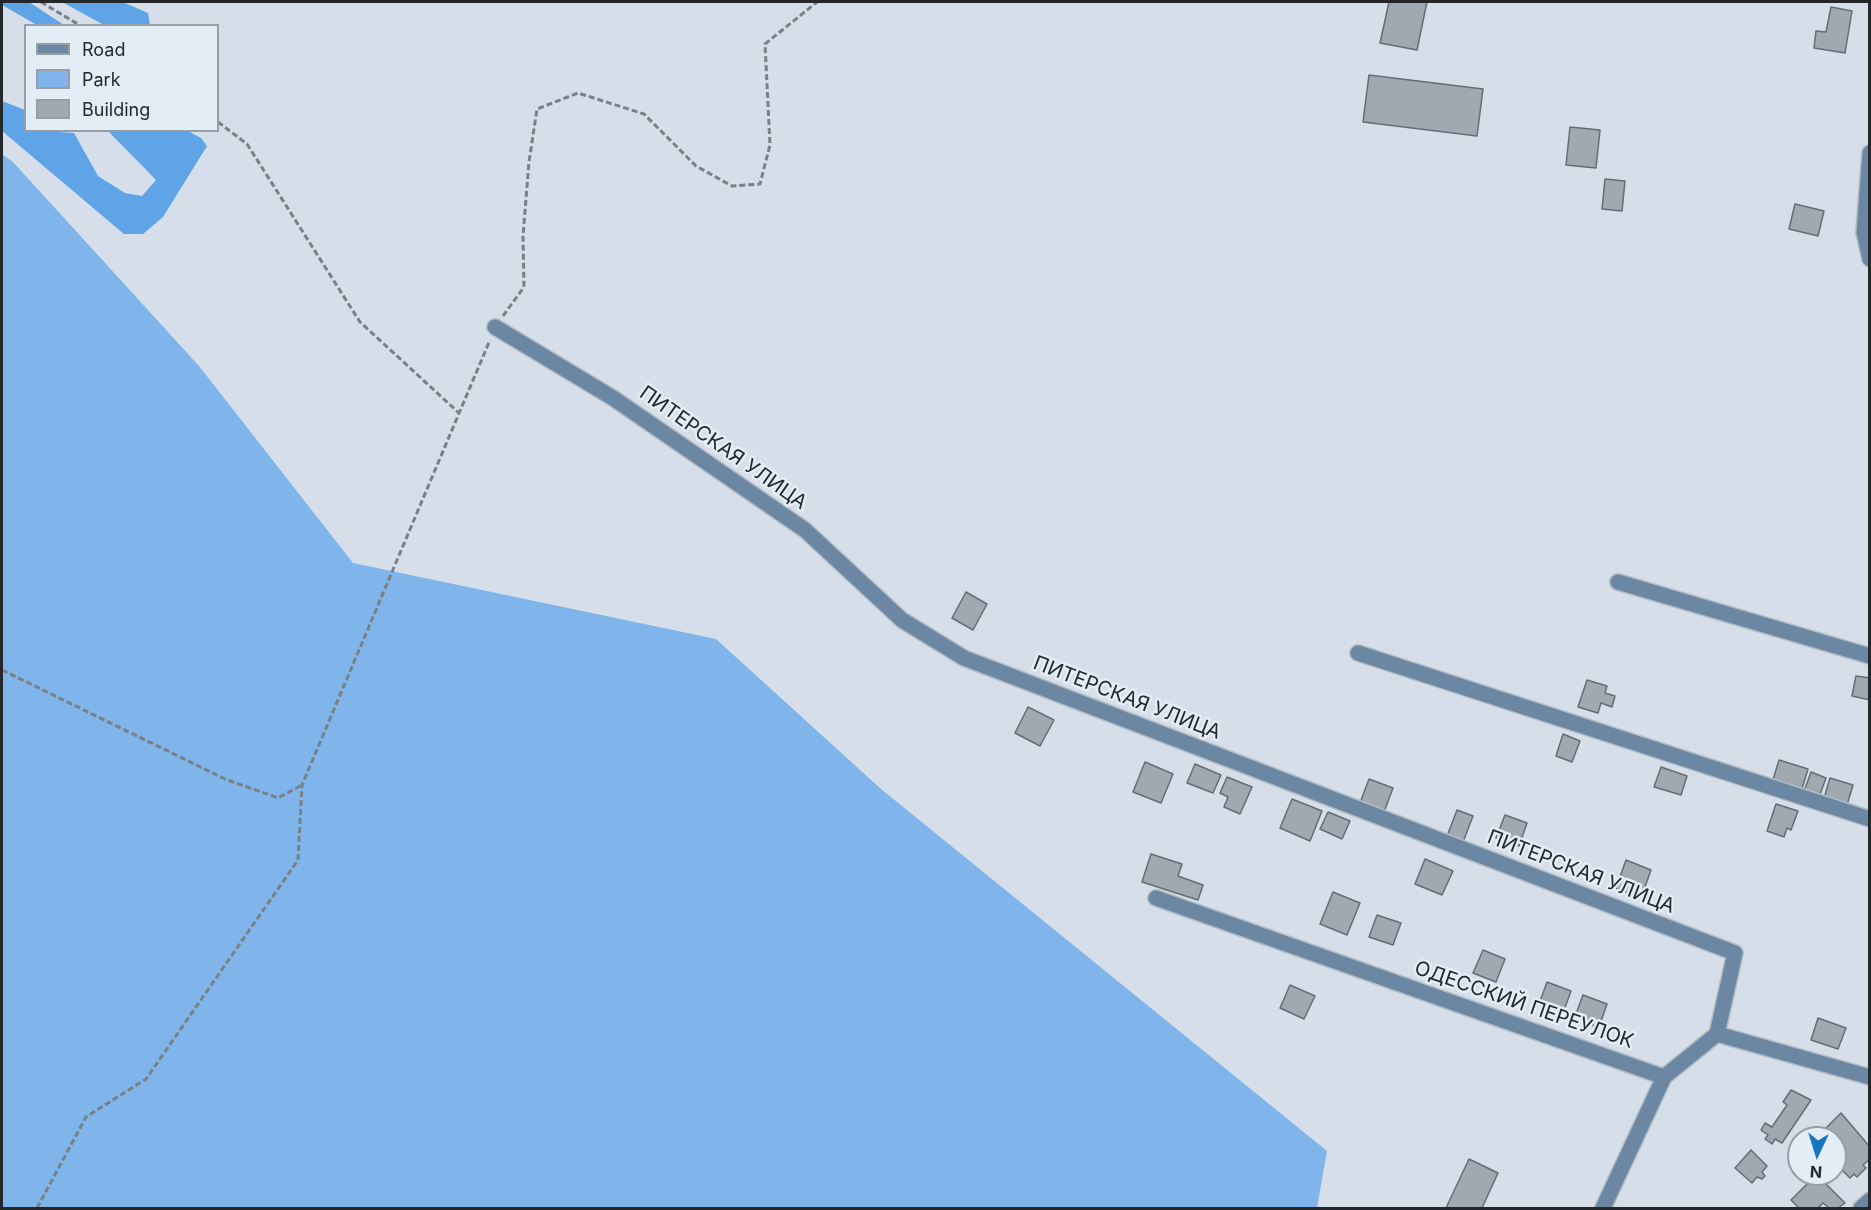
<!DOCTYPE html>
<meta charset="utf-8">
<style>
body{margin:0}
#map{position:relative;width:1871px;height:1210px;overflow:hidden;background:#d6dfe9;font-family:Inter,sans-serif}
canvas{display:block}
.frame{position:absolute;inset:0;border:3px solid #24282b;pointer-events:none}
.legend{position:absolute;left:24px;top:24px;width:195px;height:108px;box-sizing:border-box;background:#e3edf6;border:2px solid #979ea5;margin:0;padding:8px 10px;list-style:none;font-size:18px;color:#24282b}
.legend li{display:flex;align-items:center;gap:12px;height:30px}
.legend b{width:30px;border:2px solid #979ea5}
.north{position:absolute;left:1787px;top:1126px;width:60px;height:60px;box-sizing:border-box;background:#e3edf6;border:2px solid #979ea5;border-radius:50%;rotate:184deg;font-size:16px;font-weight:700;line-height:24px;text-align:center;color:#24282b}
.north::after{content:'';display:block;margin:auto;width:21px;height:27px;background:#1776c3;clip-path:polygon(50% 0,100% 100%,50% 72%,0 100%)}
</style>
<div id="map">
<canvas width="1871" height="1210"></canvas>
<div class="frame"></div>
<ul class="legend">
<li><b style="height:8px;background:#6b87a4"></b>Road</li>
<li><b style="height:16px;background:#7fb5eb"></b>Park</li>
<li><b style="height:16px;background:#a0a9b2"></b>Building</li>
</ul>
<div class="north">N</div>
</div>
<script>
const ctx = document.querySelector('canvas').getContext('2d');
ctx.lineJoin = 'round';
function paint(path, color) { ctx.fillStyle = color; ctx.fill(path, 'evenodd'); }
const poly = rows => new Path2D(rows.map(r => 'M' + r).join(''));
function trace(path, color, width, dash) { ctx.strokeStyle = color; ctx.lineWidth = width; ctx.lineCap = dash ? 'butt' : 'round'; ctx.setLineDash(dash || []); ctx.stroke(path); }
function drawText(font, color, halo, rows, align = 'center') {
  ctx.font = font + ' Inter,sans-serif'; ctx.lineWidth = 5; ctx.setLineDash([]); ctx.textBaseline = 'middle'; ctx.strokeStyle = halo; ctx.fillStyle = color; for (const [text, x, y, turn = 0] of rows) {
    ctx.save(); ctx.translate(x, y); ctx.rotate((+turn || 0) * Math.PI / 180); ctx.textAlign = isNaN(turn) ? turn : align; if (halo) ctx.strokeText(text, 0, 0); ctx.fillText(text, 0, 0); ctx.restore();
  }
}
paint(poly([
 [2,154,13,162,199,366,353,563,716,639,881,789,1327,1151,1317,1208,2,1208]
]), '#7fb5eb');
paint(poly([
 [2,2,29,2,64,25,37,25,2,5],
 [62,2,123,2,148,13,150,25,104,25],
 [2,101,25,110,26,130,74,133,98,176,125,193,142,196,156,180,108,131,188,131,201,138,207,146,163,217,143,234,124,234,2,131]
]), '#5ea4e7');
const building = poly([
 [1389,2,1427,2,1417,50,1380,43,1389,2],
 [1831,7,1852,11,1845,53,1814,48,1816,31,1826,32,1831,7],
 [1369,75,1483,89,1477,136,1363,122,1369,75],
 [1570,127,1600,130,1596,168,1566,165,1570,127],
 [1605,179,1625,181,1622,211,1602,209,1605,179],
 [1795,204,1824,211,1818,236,1789,229,1795,204],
 [966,592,987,604,973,630,952,618,966,592],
 [1856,676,1870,678,1870,700,1852,696,1856,676],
 [1587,680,1607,686,1605,693,1615,696,1612,707,1601,703,1598,713,1578,707,1587,680],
 [1028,707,1054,720,1040,746,1015,733,1028,707],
 [1563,734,1580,741,1572,762,1556,756,1563,734],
 [1779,760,1808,769,1801,792,1772,783,1779,760],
 [1145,762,1173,774,1161,803,1133,792,1145,762],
 [1195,764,1221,775,1213,793,1187,783,1195,764],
 [1661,767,1687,776,1681,795,1654,787,1661,767],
 [1811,772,1826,778,1818,800,1803,794,1811,772],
 [1227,777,1252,787,1240,814,1224,807,1228,797,1220,793,1227,777],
 [1830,778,1853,785,1847,805,1824,798,1830,778],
 [1369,779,1393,788,1384,812,1360,803,1369,779],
 [1292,799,1322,811,1310,841,1280,828,1292,799],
 [1776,804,1798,811,1791,830,1787,828,1784,837,1767,831,1776,804],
 [1457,810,1473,816,1463,842,1447,836,1457,810],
 [1328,812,1350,821,1342,839,1320,829,1328,812],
 [1505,815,1527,823,1519,846,1496,838,1505,815],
 [1151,854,1182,864,1178,876,1203,885,1198,900,1142,882,1151,854],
 [1425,859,1453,871,1442,895,1415,884,1425,859],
 [1626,860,1651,870,1641,898,1616,888,1626,860],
 [1333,892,1360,903,1347,935,1320,924,1333,892],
 [1377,915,1401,923,1393,945,1369,937,1377,915],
 [1483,950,1505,959,1496,982,1473,973,1483,950],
 [1547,982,1571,991,1563,1013,1539,1004,1547,982],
 [1290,985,1315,996,1304,1019,1280,1008,1290,985],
 [1583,995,1607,1004,1599,1027,1574,1019,1583,995],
 [1818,1018,1846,1028,1838,1049,1811,1040,1818,1018],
 [1791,1090,1811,1100,1782,1143,1775,1139,1772,1144,1765,1139,1768,1135,1761,1130,1765,1123,1772,1127,1787,1105,1783,1102,1791,1090],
 [1841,1113,1870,1147,1870,1159,1863,1165,1866,1168,1857,1177,1854,1174,1850,1178,1838,1166,1845,1159,1835,1148,1835,1138,1826,1138,1821,1133,1841,1113],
 [1751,1150,1767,1166,1762,1172,1765,1176,1762,1179,1757,1177,1752,1183,1735,1168,1751,1150],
 [1469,1159,1498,1173,1482,1208,1446,1208,1469,1159],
 [1817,1174,1823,1174,1827,1179,1824,1182,1845,1203,1838,1208,1829,1208,1823,1203,1818,1208,1799,1208,1791,1200,1817,1174]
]);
paint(building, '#a0a9b2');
trace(building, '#646c74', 1.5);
const minor = poly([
 [1870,153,1864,232,1870,259],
 [495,327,613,398,805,530,902,620,964,658,1735,953,1717,1034],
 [1618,582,1870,656],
 [1358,653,1870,819],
 [1156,898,1664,1077,1717,1034,1870,1077],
 [1603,1208,1664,1077],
 [1861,1208,1870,1200]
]);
trace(minor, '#b2bac3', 18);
trace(poly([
 [41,2,81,26],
 [218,122,247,144,360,322,459,413],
 [503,316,524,287,523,236,529,162,537,109,578,93,644,114,696,166,732,186,760,184,770,145,765,44,817,2],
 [2,670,225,779,278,798,302,785],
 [37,1208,86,1117,146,1079,298,860,302,785,490,340]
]), '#798086', 3, [6, 3]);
trace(minor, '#6b87a4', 15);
drawText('20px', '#24282b', '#e3edf6', [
 ["ПИТЕРСКАЯ УЛИЦА",723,448,35],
 ["ПИТЕРСКАЯ УЛИЦА",1127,698,21],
 ["ПИТЕРСКАЯ УЛИЦА",1581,872,21],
 ["ОДЕССКИЙ ПЕРЕУЛОК",1524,1005,19]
]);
</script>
